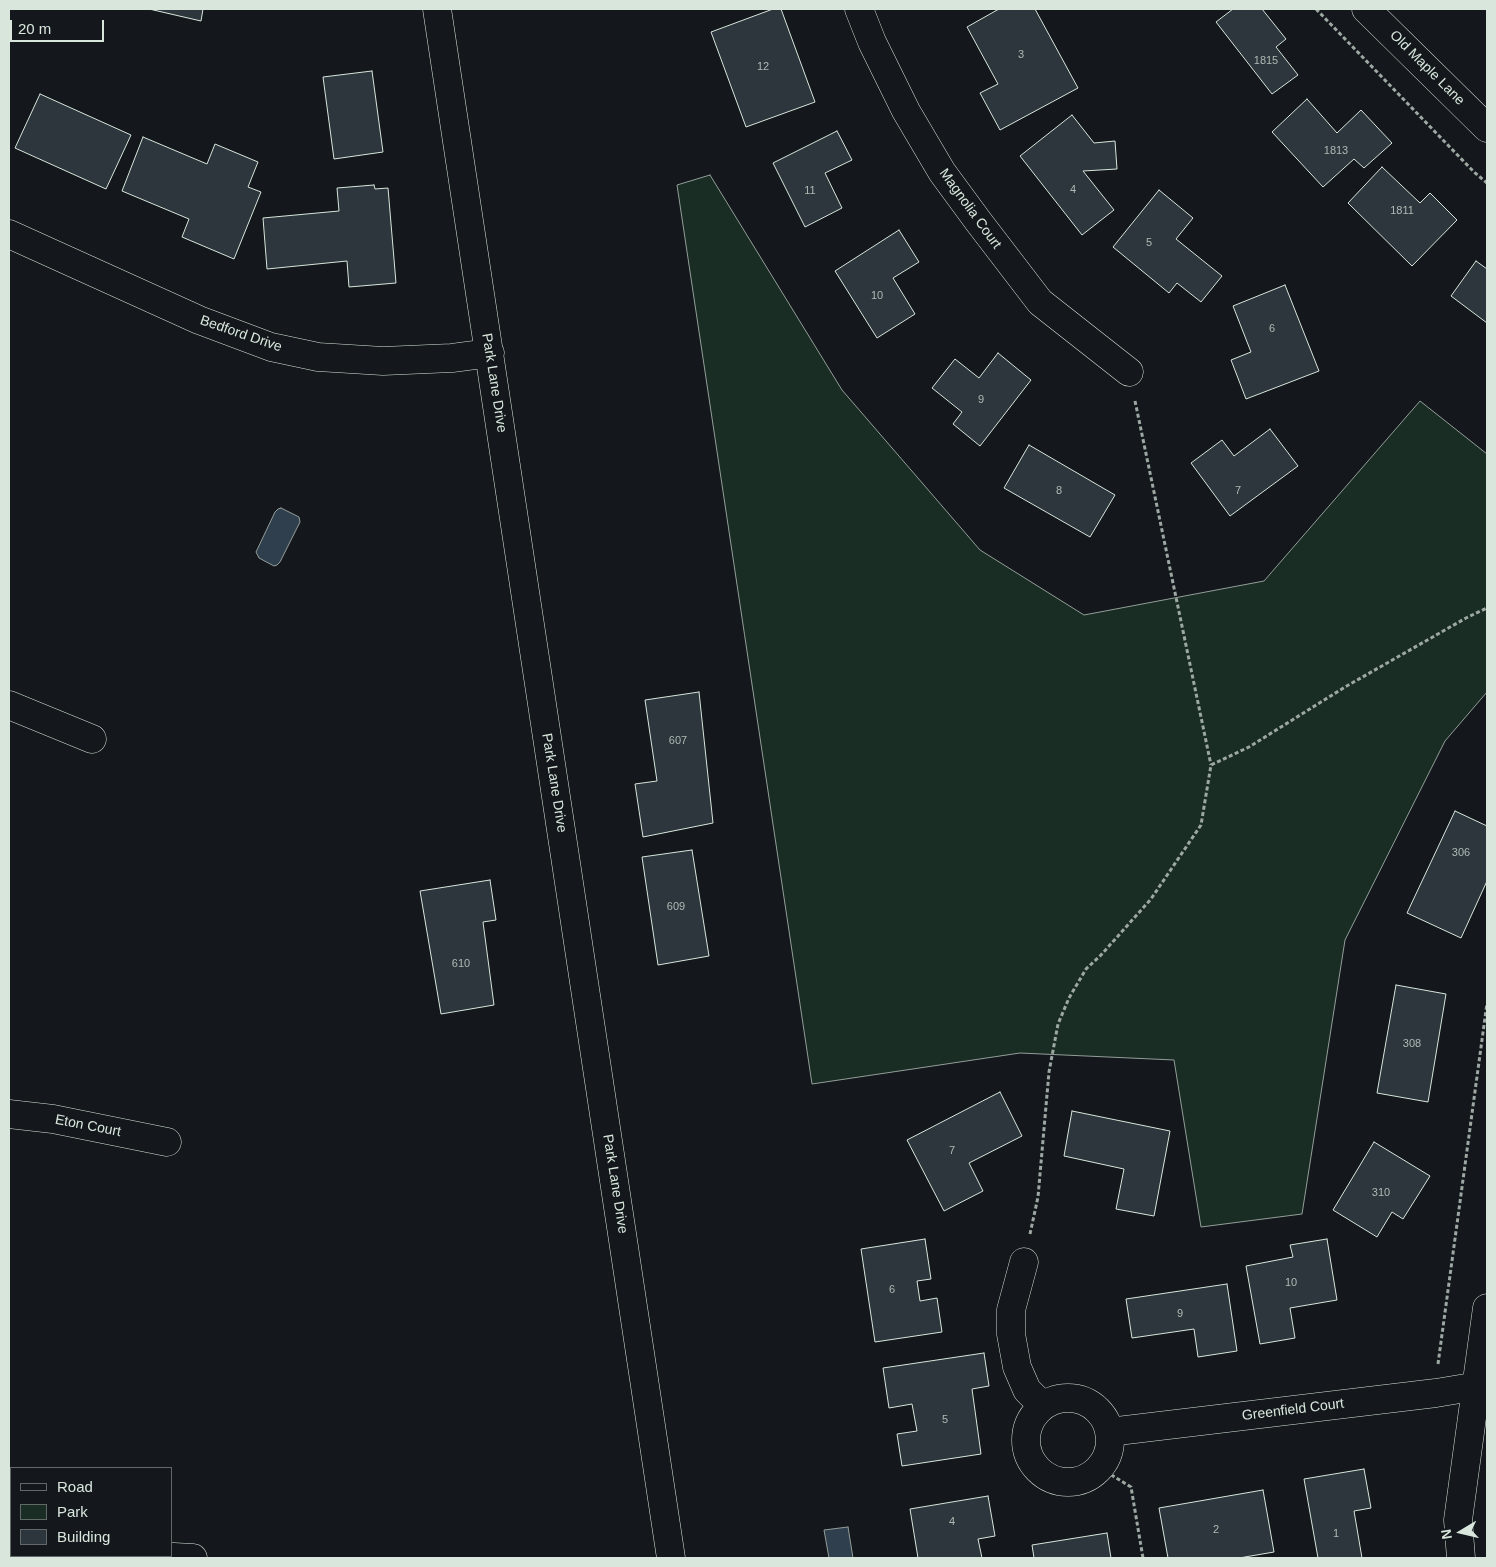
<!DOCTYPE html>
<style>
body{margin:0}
#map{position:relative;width:1496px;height:1567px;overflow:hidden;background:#14181c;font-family:Arial,sans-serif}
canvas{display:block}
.frame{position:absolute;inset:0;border:10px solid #d8e6dc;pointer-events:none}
.legend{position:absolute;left:10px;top:1467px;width:162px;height:90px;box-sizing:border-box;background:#14181c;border:1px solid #626a69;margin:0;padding:6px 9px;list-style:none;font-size:15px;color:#d8e6dc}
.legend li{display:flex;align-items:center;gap:10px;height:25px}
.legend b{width:25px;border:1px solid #626a69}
.north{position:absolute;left:1436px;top:1507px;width:50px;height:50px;-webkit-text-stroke:4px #14181c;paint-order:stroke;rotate:261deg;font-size:14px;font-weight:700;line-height:20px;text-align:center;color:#d8e6dc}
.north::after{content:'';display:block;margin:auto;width:18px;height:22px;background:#d8e6dc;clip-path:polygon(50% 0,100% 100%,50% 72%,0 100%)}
.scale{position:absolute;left:10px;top:20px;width:94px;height:22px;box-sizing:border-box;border:2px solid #d8e6dc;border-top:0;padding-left:6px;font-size:15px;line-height:18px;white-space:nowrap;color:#d8e6dc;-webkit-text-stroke:4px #14181c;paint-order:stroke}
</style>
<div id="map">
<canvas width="1496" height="1567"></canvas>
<div class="frame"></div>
<ul class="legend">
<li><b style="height:6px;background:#14181c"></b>Road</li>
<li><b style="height:14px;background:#1a2d24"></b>Park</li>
<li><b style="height:14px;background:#2c363c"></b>Building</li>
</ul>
<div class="north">N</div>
<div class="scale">20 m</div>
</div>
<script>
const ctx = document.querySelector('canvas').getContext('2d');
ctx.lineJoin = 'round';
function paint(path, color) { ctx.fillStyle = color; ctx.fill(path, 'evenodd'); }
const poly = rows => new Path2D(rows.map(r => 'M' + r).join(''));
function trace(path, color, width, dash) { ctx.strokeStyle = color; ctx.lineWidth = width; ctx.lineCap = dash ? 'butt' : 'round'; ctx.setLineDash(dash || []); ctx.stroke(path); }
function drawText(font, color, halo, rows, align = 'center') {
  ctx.font = font + ' Arial,sans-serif'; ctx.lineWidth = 4; ctx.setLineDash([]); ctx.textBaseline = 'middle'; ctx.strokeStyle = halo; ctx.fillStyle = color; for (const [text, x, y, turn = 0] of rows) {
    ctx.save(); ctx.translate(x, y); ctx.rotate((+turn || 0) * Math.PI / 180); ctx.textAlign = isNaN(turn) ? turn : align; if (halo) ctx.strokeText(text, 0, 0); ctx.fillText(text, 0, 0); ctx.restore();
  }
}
const green = poly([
 [710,175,842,390,980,550,1084,615,1264,581,1420,401,1487,454,1487,692,1445,741,1345,940,1302,1214,1201,1227,1174,1060,1020,1053,812,1084,677,185,710,175]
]);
paint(green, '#1a2d24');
trace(green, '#939e99', 1);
const water = poly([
 [281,508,299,517,300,522,280,562,277,565,274,566,259,558,256,552,275,512,278,509,281,508],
 [848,1527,853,1558,829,1558,824,1530,848,1527]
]);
paint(water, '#2f3f4d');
trace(water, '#939e99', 1);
const building = poly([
 [149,9,203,9,201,21,149,9],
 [773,9,781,9,815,102,746,127,711,32,773,9],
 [999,9,1035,9,1078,88,1000,130,980,93,998,84,967,27,999,9],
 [1233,9,1262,9,1286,39,1276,47,1298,75,1272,94,1216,22,1233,9],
 [372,71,383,152,334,159,323,77,372,71],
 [40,94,131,135,106,189,15,148,40,94],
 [1307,99,1337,133,1361,110,1392,143,1364,168,1354,159,1323,187,1272,132,1307,99],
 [1072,115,1094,143,1115,141,1117,169,1083,171,1114,210,1082,235,1020,156,1072,115],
 [837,131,852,160,825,173,842,208,805,227,773,163,837,131],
 [143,137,207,164,215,144,258,162,248,187,261,192,234,259,182,237,189,219,122,191,143,137],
 [1382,167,1420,203,1430,193,1457,220,1412,266,1348,203,1382,167],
 [374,185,375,189,388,188,396,283,349,287,347,261,267,269,263,218,339,211,337,188,374,185],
 [1159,190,1193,218,1176,239,1222,276,1201,302,1177,283,1169,293,1113,247,1159,190],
 [899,230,919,262,893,278,915,314,877,338,835,271,899,230],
 [1476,261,1487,269,1487,323,1451,296,1476,261],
 [1285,285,1319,371,1246,399,1231,360,1251,352,1233,306,1285,285],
 [998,353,1031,380,980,446,953,424,962,412,932,388,955,359,979,378,998,353],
 [1270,429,1298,466,1230,516,1191,463,1222,440,1234,456,1270,429],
 [1029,445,1115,495,1090,537,1004,488,1029,445],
 [699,692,713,823,643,837,635,784,657,781,645,700,699,692],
 [1455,811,1487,826,1487,881,1461,938,1407,913,1455,811],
 [692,850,709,956,658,965,642,857,692,850],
 [490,880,496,920,483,922,494,1005,441,1014,420,891,490,880],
 [1396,985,1446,994,1428,1102,1377,1093,1396,985],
 [1000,1092,1022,1136,969,1163,983,1191,944,1211,907,1140,1000,1092],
 [1072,1111,1170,1131,1154,1216,1116,1209,1124,1169,1064,1156,1072,1111],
 [1374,1142,1430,1176,1403,1219,1392,1212,1377,1237,1333,1210,1374,1142],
 [925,1239,931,1279,917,1281,920,1301,937,1298,942,1332,875,1342,861,1249,925,1239],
 [1327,1239,1337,1300,1290,1308,1295,1338,1260,1344,1246,1266,1293,1257,1290,1245,1327,1239],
 [1227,1284,1237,1351,1198,1357,1194,1329,1132,1338,1126,1299,1227,1284],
 [984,1353,989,1386,972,1389,981,1454,902,1466,897,1434,917,1431,912,1404,889,1408,883,1368,984,1353],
 [1364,1469,1371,1508,1354,1511,1362,1558,1318,1558,1304,1479,1364,1469],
 [1263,1490,1274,1552,1239,1558,1168,1558,1159,1508,1263,1490],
 [988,1496,995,1536,978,1539,982,1558,918,1558,910,1509,988,1496],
 [1107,1533,1111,1558,1034,1558,1032,1545,1107,1533]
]);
paint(building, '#2c363c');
trace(building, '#d8e6dc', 1);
const minor = poly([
 [437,9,671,1558],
 [859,9,872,42,906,111,942,172,978,221,1040,302,1129,372],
 [1366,9,1487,128],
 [9,234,199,320,271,347,318,357,383,361,452,358,490,353],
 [9,705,92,739],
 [9,1114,53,1119,167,1142],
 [1024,1262,1011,1310,1011,1334,1017,1367,1027,1390,1043,1406],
 '1026 1440a42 42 0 1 1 84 0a42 42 0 1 1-84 0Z',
 [1109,1432,1436,1393,1478,1386],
 [9,1496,11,1497],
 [155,1556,193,1558],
 [1461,1558,1458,1520,1487,1308]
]);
trace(minor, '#d8e6dc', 29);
trace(poly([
 [1316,9,1474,172,1487,183],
 [1135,401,1211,765],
 [1030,1234,1038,1197,1049,1072,1058,1024,1069,998,1086,969,1101,955,1151,899,1201,825,1211,765,1249,747,1345,687,1466,618,1487,608],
 [1438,1364,1487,1003],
 [1100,1468,1131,1487,1143,1558]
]), '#9da8a2', 3, [4, 2.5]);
trace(minor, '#14181c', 28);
drawText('11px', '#adbab4', null, [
 ["3",1021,55],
 ["1815",1266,61],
 ["12",763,67],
 ["1813",1336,151],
 ["4",1073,190],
 ["11",810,191],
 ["1811",1402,211],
 ["5",1149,243],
 ["10",877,296],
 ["6",1272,329],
 ["9",981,400],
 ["8",1059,491],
 ["7",1238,491],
 ["607",678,741],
 ["306",1461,853],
 ["609",676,907],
 ["610",461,964],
 ["308",1412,1044],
 ["7",952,1151],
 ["310",1381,1193],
 ["10",1291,1283],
 ["6",892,1290],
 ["9",1180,1314],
 ["5",945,1420],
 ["4",952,1522],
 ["2",1216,1530],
 ["1",1336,1534]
]);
drawText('14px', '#d8e6dc', '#14181c', [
 ["Old Maple Lane",1427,68,45],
 ["Magnolia Court",970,209,54],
 ["Bedford Drive",241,334,19],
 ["Park Lane Drive",494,383,81],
 ["Park Lane Drive",554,783,81],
 ["Eton Court",88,1126,11],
 ["Park Lane Drive",615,1184,81],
 ["Greenfield Court",1293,1410,-7]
]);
</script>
